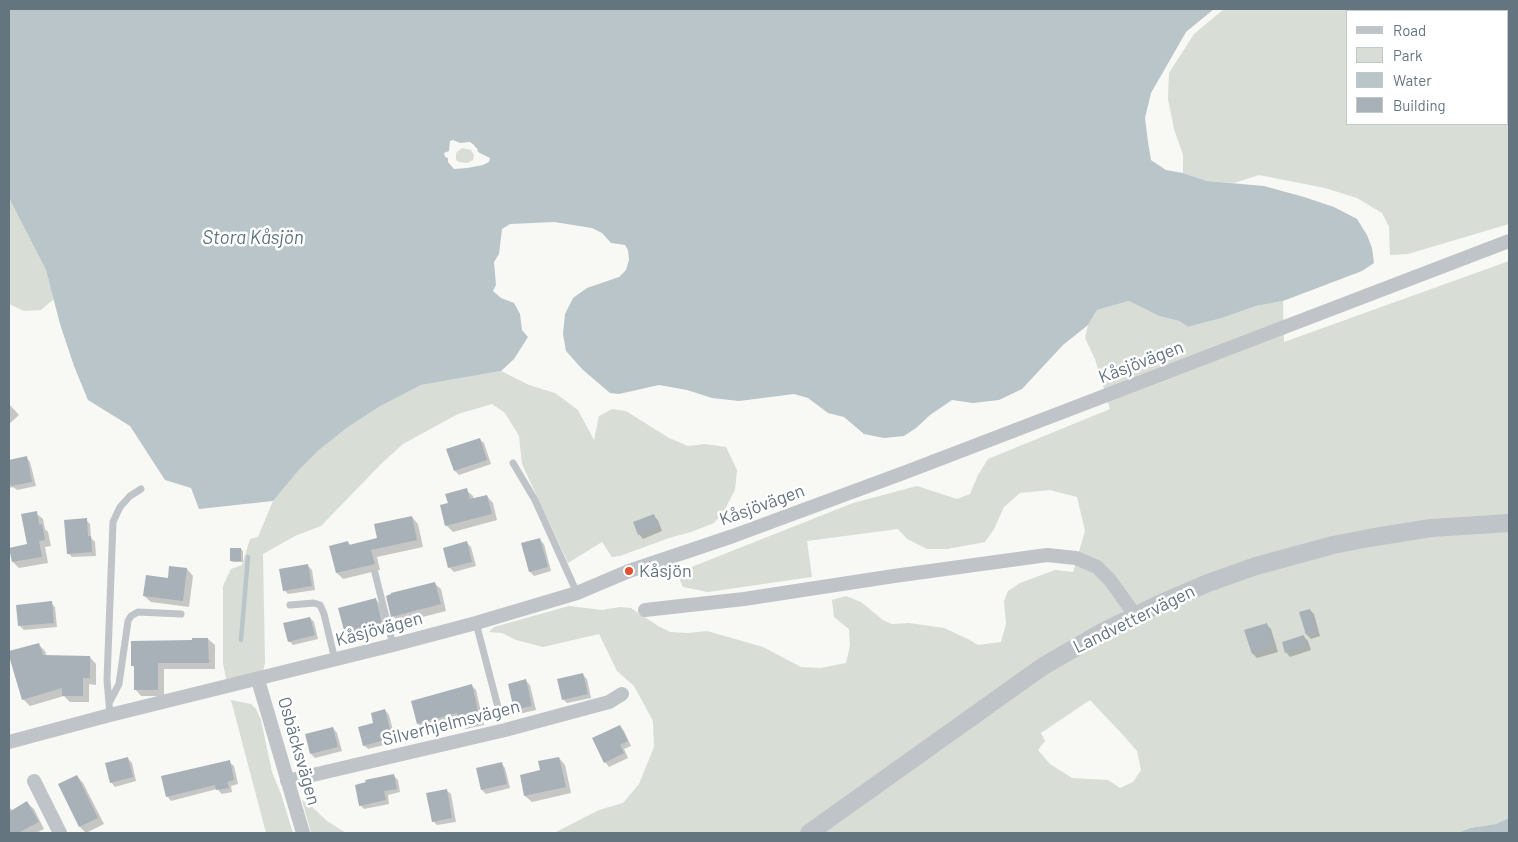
<!DOCTYPE html>
<meta charset="utf-8">
<style>
body{margin:0}
#map{position:relative;width:1518px;height:842px;overflow:hidden;background:#f8f8f5;font-family:Barlow,sans-serif}
canvas{display:block}
.frame{position:absolute;inset:0;border:10px solid #647580;pointer-events:none}
.legend{position:absolute;left:1346px;top:10px;width:162px;height:115px;box-sizing:border-box;background:#fff;border:1px solid #c1c8cc;margin:0;padding:6px 9px;list-style:none;font-size:15px;color:#647580}
.legend li{display:flex;align-items:center;gap:10px;height:25px}
.legend b{width:25px;border:1px solid #c1c8cc}
</style>
<div id="map">
<canvas width="1518" height="842"></canvas>
<div class="frame"></div>
<ul class="legend">
<li><b style="height:6px;background:#bfc4c8"></b>Road</li>
<li><b style="height:14px;background:#d8ddd5"></b>Park</li>
<li><b style="height:14px;background:#b9c5c9"></b>Water</li>
<li><b style="height:14px;background:#a8b1b7"></b>Building</li>
</ul>
</div>
<script>
const ctx = document.querySelector('canvas').getContext('2d');
ctx.lineJoin = 'round';
function paint(path, color) { ctx.fillStyle = color; ctx.fill(path, 'evenodd'); }
const poly = rows => new Path2D(rows.map(r => 'M' + r).join(''));
function trace(path, color, width, dash) { ctx.strokeStyle = color; ctx.lineWidth = width; ctx.lineCap = dash ? 'butt' : 'round'; ctx.setLineDash(dash || []); ctx.stroke(path); }
function drawText(font, color, halo, rows, align = 'center') {
  ctx.font = font + ' Barlow,sans-serif'; ctx.lineWidth = 5; ctx.setLineDash([]); ctx.textBaseline = 'middle'; ctx.strokeStyle = halo; ctx.fillStyle = color; for (const [text, x, y, turn = 0] of rows) {
    ctx.save(); ctx.translate(x, y); ctx.rotate((+turn || 0) * Math.PI / 180); ctx.textAlign = isNaN(turn) ? turn : align; if (halo) ctx.strokeText(text, 0, 0); ctx.fillText(text, 0, 0); ctx.restore();
  }
}
paint(poly([
 [1224,9,1475,9,1476,11,1347,11,1347,124,1507,124,1507,34,1509,36,1509,224,1408,254,1390,255,1389,227,1382,213,1357,198,1325,188,1259,175,1234,183,1207,181,1183,173,1183,155,1174,129,1168,99,1169,73,1194,34],
 [462,148,471,150,474,155,473,160,467,163,459,162,456,160,456,153],
 [9,198,46,270,54,299,41,310,24,311,11,305,9,301],
 [1509,261,1509,818,1496,824,1470,828,1458,833,550,833,554,833,599,810,623,803,639,784,654,747,653,721,634,686,617,671,599,634,543,647,516,640,502,633,489,632,494,627,569,606,602,610,620,607,631,608,658,626,670,632,688,633,707,631,763,647,801,667,820,668,846,663,850,646,849,629,834,617,832,600,846,596,861,602,883,620,892,624,909,623,944,628,968,639,978,645,1001,642,1006,624,1004,601,1008,591,1020,583,1055,570,1073,572,1085,531,1077,497,1050,490,1020,493,1004,507,994,529,985,542,947,549,927,549,907,539,898,529,807,541,812,577,708,592,683,587,679,578,684,570,853,503,917,486,957,499,970,494,978,475,988,459,1110,409,1095,359,1085,338,1088,325,1097,310,1129,301,1159,316,1179,321,1188,327,1222,318,1256,306,1283,301,1284,342],
 [1090,700,1124,736,1137,751,1141,770,1133,782,1120,788,1108,780,1072,778,1050,764,1038,750,1045,741,1041,733],
 [501,371,529,385,555,393,578,410,594,440,599,416,612,409,626,411,669,438,688,446,705,444,726,447,737,470,735,490,723,513,714,523,691,532,669,538,620,556,612,557,602,542,568,563,522,464,519,436,505,413,492,404,458,414,403,444,382,463,321,526,295,536,263,554,265,663,263,672,239,678,226,679,223,663,223,586,231,569,242,565,250,539,258,537,273,501,299,470,319,450,348,427,379,407,421,385],
 [231,700,251,704,256,709,261,720,272,772,281,794,293,833,266,833],
 [302,800,311,806,327,821,346,833,311,833]
]), '#d8ddd5');
paint(poly([
 [9,9,1214,9,1186,32,1151,93,1145,118,1148,142,1151,160,1166,170,1183,173,1207,181,1264,186,1304,197,1334,207,1357,219,1367,235,1372,248,1374,263,1362,271,1283,301,1256,306,1222,318,1188,327,1179,321,1159,316,1129,301,1097,310,1088,325,1063,345,1022,389,999,400,973,403,952,400,930,415,916,428,904,436,884,438,864,434,844,417,828,413,808,398,794,394,739,401,712,398,687,390,659,385,619,394,610,393,583,370,566,351,563,334,565,314,573,298,587,288,619,277,626,270,629,260,628,250,625,245,611,243,602,233,592,228,554,222,510,224,502,229,499,254,494,262,496,285,493,291,501,298,514,303,520,314,522,330,528,337,514,359,501,371,421,385,379,407,348,427,319,450,299,470,273,501,199,509,191,488,165,480,130,426,88,400,74,366,60,324,46,270,9,198],
 [453,140,460,143,470,142,474,145,475,147,477,148,478,152,490,158,489,162,483,165,467,168,454,169,448,162,448,158,445,157,444,153,449,151,450,141],
 [1509,818,1509,833,1458,833,1470,828,1496,824]
]), '#b9c5c9');
paint(poly([
 [1503,9,1509,9,1509,23,1507,21,1507,11,1503,11],
 [9,404,19,415,9,424],
 [479,439,484,443,491,464,459,475,455,471],
 [26,457,30,462,36,486,17,490,13,487,9,488,9,461],
 [466,490,473,496,474,500,487,496,493,503,497,520,453,532,446,525,449,504],
 [36,513,43,519,45,529,48,532,51,546,45,547,48,563,19,568,13,562,28,545],
 [653,516,658,520,662,531,643,539,639,534],
 [412,517,418,524,423,547,377,557,380,570,343,579,337,573,348,543,351,545,378,539],
 [86,520,90,524,91,538,95,542,96,556,72,557,68,553],
 [539,539,544,544,551,571,534,576,530,572],
 [467,543,471,547,476,566,454,572,449,567],
 [241,549,243,551,243,562,233,562,231,561],
 [308,566,312,570,315,590,288,594,284,590],
 [187,569,193,576,189,607,151,602,144,596,169,579],
 [434,583,441,589,446,611,399,623,393,616],
 [376,600,382,606,387,631,353,640,346,633],
 [51,603,55,607,57,627,24,630,20,626],
 [1310,610,1314,614,1320,636,1311,639,1307,635],
 [310,618,314,622,318,639,293,645,289,641],
 [1267,625,1271,629,1278,652,1257,658,1253,654],
 [1304,637,1308,641,1311,650,1290,657,1286,652],
 [208,639,215,645,215,669,164,669,164,696,141,696,135,689,135,668,132,665,193,642],
 [38,644,45,651,47,657,90,657,96,664,96,685,89,684,89,702,70,702,64,696,30,706,23,699],
 [583,675,587,679,591,698,567,703,563,699],
 [526,681,530,685,536,710,519,714,515,709],
 [471,685,476,690,484,725,466,729,461,725,460,717,422,728,418,724,412,702],
 [385,710,389,715,396,742,368,749,364,745,375,724],
 [620,727,624,731,631,746,624,749,628,758,609,767,605,762],
 [333,728,337,733,342,751,315,758,311,754],
 [559,758,565,765,571,793,532,802,525,796,521,776,542,771],
 [128,759,132,763,136,781,115,787,111,782],
 [229,762,234,766,238,784,231,786,232,792,222,794,217,789,171,801,167,796],
 [501,763,505,768,510,788,486,794,482,790,477,769],
 [77,776,83,783,104,824,86,833,80,827],
 [394,776,398,780,400,792,388,795,389,804,364,809,360,805],
 [446,790,451,794,456,822,437,825,433,821],
 [27,803,34,809,44,829,36,833,9,833,9,807,13,811]
]), '#0003');
trace(poly([
 [241,640,248,557]
]), '#b9c5c9', 4.5);
paint(poly([
 [480,438,487,460,454,471,446,449],
 [27,456,32,482,11,486,10,483,9,483,9,460],
 [467,488,470,499,487,495,492,514,445,526,440,505,448,503,445,494],
 [37,511,39,525,42,524,45,540,39,541,42,557,12,562,9,548,27,544,21,514],
 [654,514,659,527,638,535,633,522],
 [412,516,417,540,371,550,375,564,336,573,329,546,348,541,349,545,377,538,374,524],
 [87,518,88,536,91,536,92,552,67,554,64,520],
 [540,538,548,567,529,572,521,543],
 [467,541,472,562,448,568,443,548],
 [230,548,241,548,241,561,230,561],
 [308,564,312,586,283,591,279,569],
 [169,566,187,568,183,601,143,596,146,575,168,578],
 [435,582,441,604,391,617,386,596,391,594,391,593],
 [376,598,382,624,345,634,338,608],
 [52,601,54,623,18,626,16,605],
 [1310,609,1317,632,1306,635,1299,612],
 [310,617,315,635,288,642,283,623],
 [1267,623,1274,647,1252,654,1244,630],
 [1304,635,1307,646,1285,653,1282,642],
 [192,638,208,638,209,663,158,663,158,690,134,690,134,666,131,666,131,641,192,640],
 [39,643,43,655,90,656,90,678,83,678,83,696,62,696,62,688,22,700,9,656,9,651],
 [583,673,588,694,562,700,557,679],
 [526,679,532,706,514,710,508,684],
 [472,684,480,721,460,725,457,713,417,724,411,701],
 [385,709,392,738,363,746,358,727,373,723,371,713],
 [620,725,628,741,620,745,624,753,604,763,592,738],
 [333,727,338,747,310,754,305,734],
 [128,757,133,777,110,783,105,763],
 [559,757,566,787,524,796,520,775,540,770,538,761],
 [230,760,234,780,227,782,229,788,216,790,215,785,166,797,161,776],
 [502,762,507,784,481,790,476,768],
 [394,774,397,789,384,791,386,800,359,806,355,785,366,782,365,780],
 [77,775,98,818,79,827,58,784],
 [447,789,452,818,432,822,426,793],
 [27,801,39,822,18,833,9,833,9,812]
]), '#a8b1b7');
trace(poly([
 [513,463,535,500,577,593],
 [375,573,393,645],
 [290,605,314,603,320,605,324,614,335,660],
 [476,623,499,711],
 [109,703,119,684,128,621,131,616,138,612,181,614],
 [110,715,107,680,113,522,120,507,130,496,141,489]
]), '#bfc4c8', 7);
trace(poly([
 [645,610,744,599,894,576,1047,555,1076,558,1097,567,1110,580,1135,615],
 [258,680,303,833],
 [9,742,110,715,393,645,476,623,577,593,629,571,733,536,906,472,1509,241],
 [34,781,60,833],
 [287,781,505,730,609,702,622,694]
]), '#bfc4c8', 14);
trace(poly([
 [809,833,1042,667,1102,632,1159,604,1208,583,1256,566,1333,545,1369,538,1431,528,1509,523]
]), '#bfc4c8', 18);
for (const [x, y, r, color] of [
 [629,571,5,"#e04f2e"]
]) { const dot = new Path2D(); dot.arc(x, y, r, 0, 2 * Math.PI); ctx.fillStyle = color; ctx.fill(dot); trace(dot, '#fff', 2); }
drawText('18px', '#647580', '#fff', [
 ["Kåsjövägen",1141,362,-21],
 ["Kåsjövägen",762,505,-20],
 ["Landvettervägen",1134,619,-26],
 ["Kåsjövägen",379,629,-15],
 ["Silverhjelmsvägen",451,723,-14],
 ["Osbäcksvägen",299,751,74]
]);
drawText('18px', '#647580', '#fff', [
 ["Kåsjön",639,571]
], 'left');
drawText('italic 19px', '#5e747a', '#fff', [
 ["Stora Kåsjön",253,238]
]);
</script>
